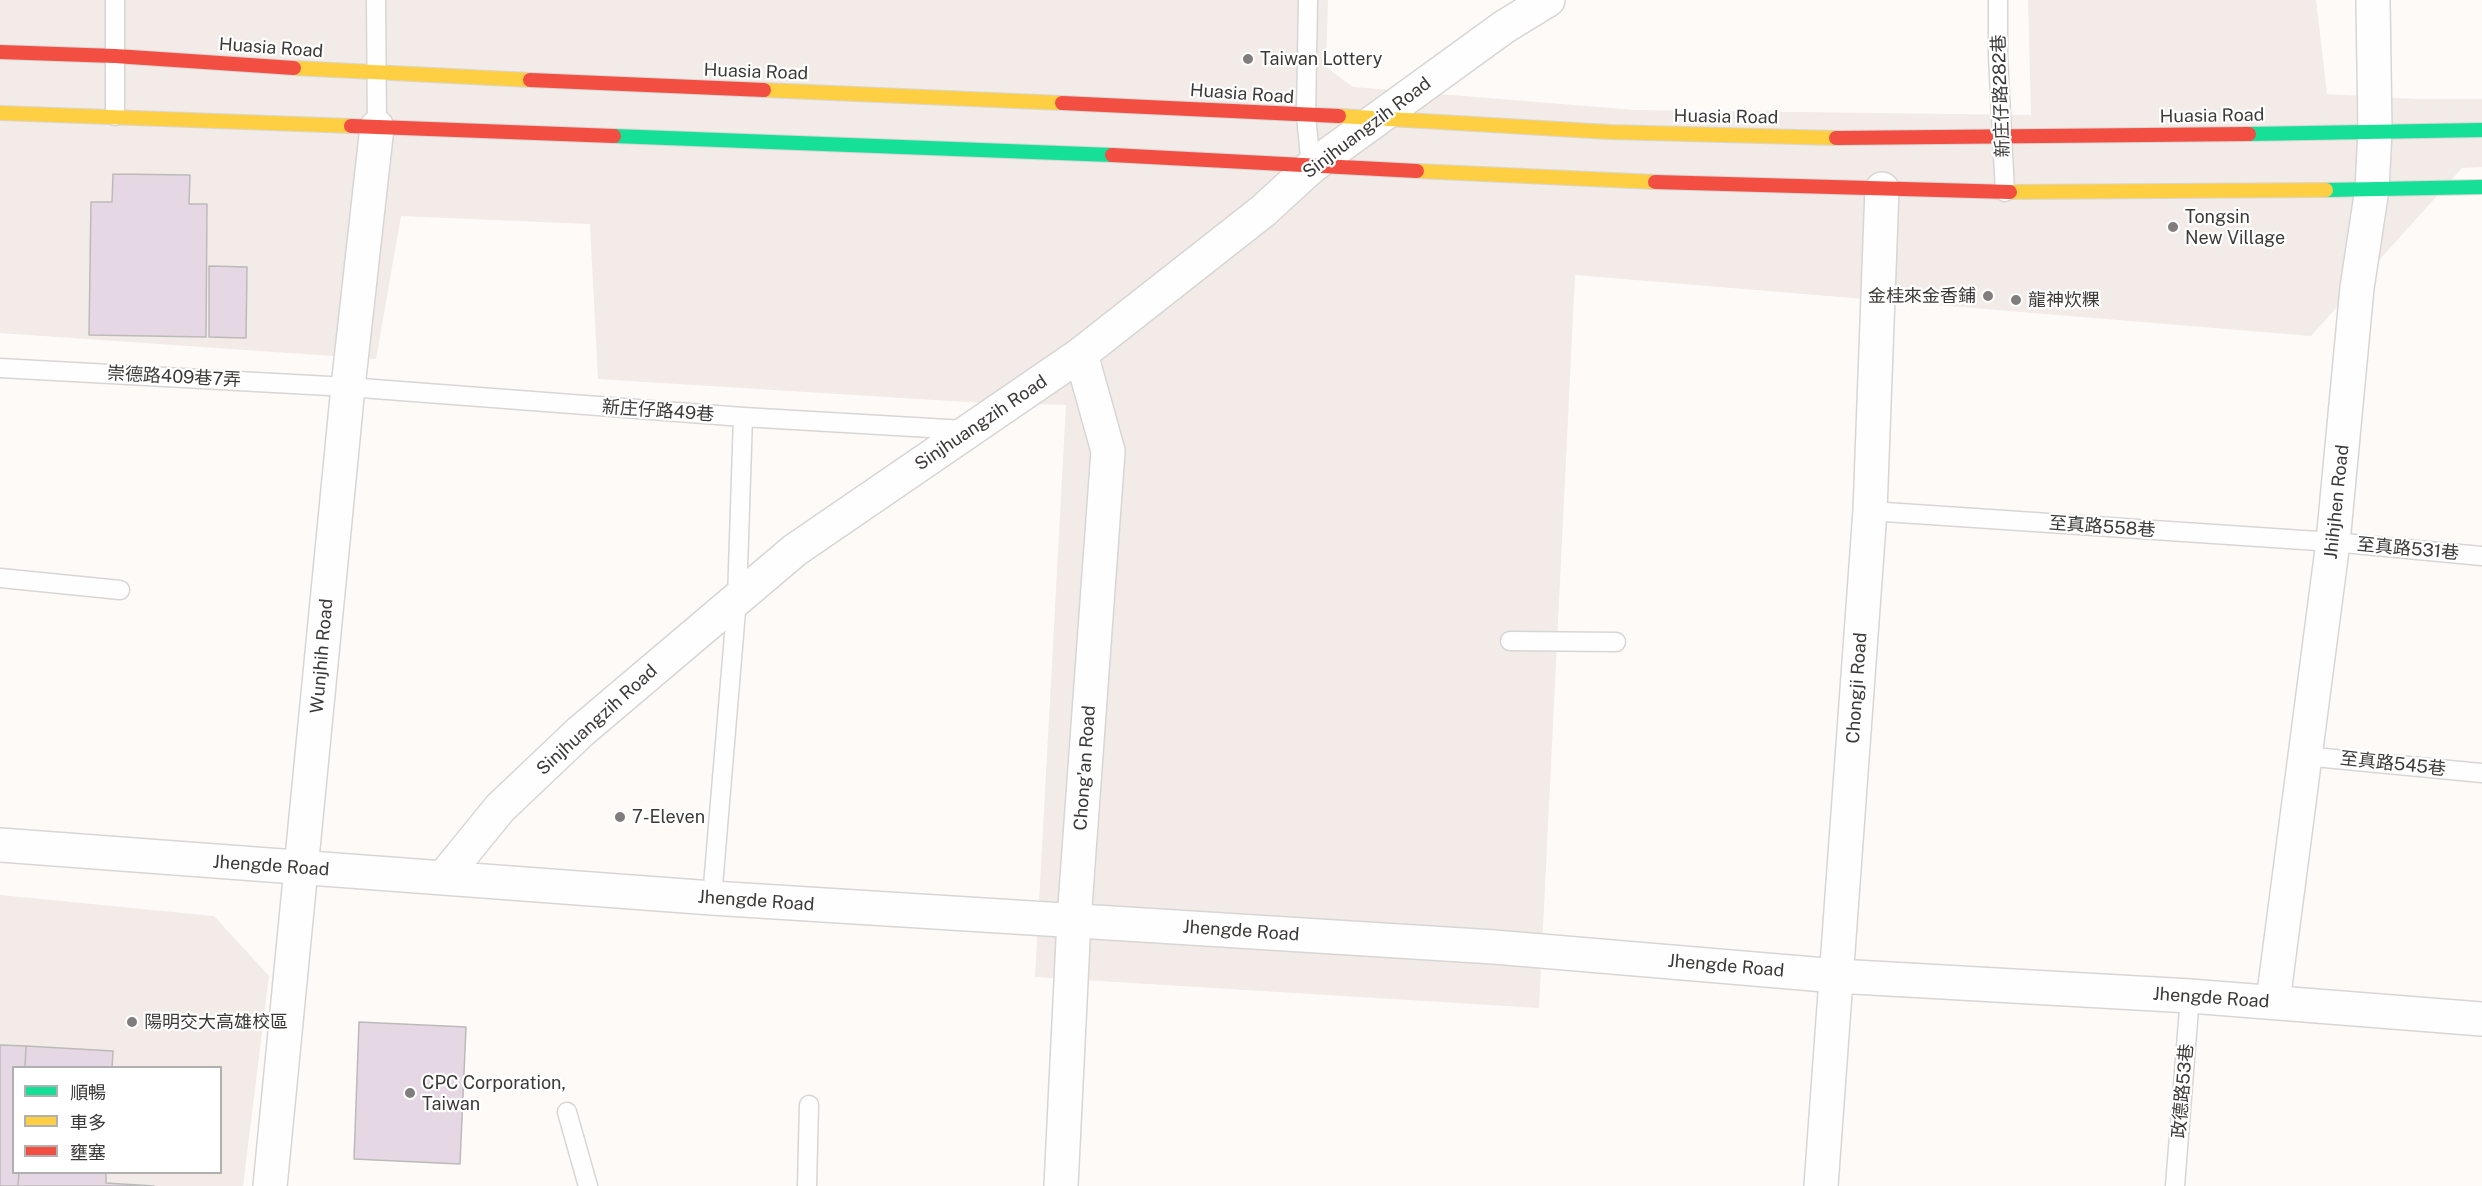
<!DOCTYPE html>
<meta charset="utf-8">
<style>
body{margin:0}
#map{position:relative;width:2482px;height:1186px;overflow:hidden;background:#fdfaf8;font-family:"Public Sans","Noto Sans TC",sans-serif}
canvas{display:block}
.legend{position:absolute;left:12px;top:1066px;width:210px;height:108px;box-sizing:border-box;background:#fff;border:2px solid #b1b0b0;margin:0;padding:8px 10px;list-style:none;font-size:18px;color:#3c3a39}
.legend li{display:flex;align-items:center;gap:12px;height:30px}
.legend b{width:30px;border:2px solid #b1b0b0}
</style>
<div id="map">
<canvas width="2482" height="1186"></canvas>
<ul class="legend">
<li><b style="height:8px;background:#16e098"></b>順暢</li>
<li><b style="height:8px;background:#ffcf43"></b>車多</li>
<li><b style="height:8px;background:#f24e42"></b>壅塞</li>
</ul>
</div>
<script>
const ctx = document.querySelector('canvas').getContext('2d');
ctx.lineJoin = 'round';
function paint(path, color) { ctx.fillStyle = color; ctx.fill(path, 'evenodd'); }
const poly = rows => new Path2D(rows.map(r => 'M' + r).join(''));
function trace(path, color, width, dash) { ctx.strokeStyle = color; ctx.lineWidth = width; ctx.lineCap = dash ? 'butt' : 'round'; ctx.setLineDash(dash || []); ctx.stroke(path); }
function drawText(font, color, halo, rows, align = 'center') {
  ctx.font = font + ' "Public Sans","Noto Sans TC",sans-serif'; ctx.lineWidth = 4.5; ctx.setLineDash([]); ctx.textBaseline = 'middle'; ctx.strokeStyle = halo; ctx.fillStyle = color; for (const [text, x, y, turn = 0] of rows) {
    ctx.save(); ctx.translate(x, y); ctx.rotate((+turn || 0) * Math.PI / 180); ctx.textAlign = isNaN(turn) ? turn : align; if (halo) ctx.strokeText(text, 0, 0); ctx.fillText(text, 0, 0); ctx.restore();
  }
}
paint(poly([
 [0,0,1328,0,1326,67,1353,87,1635,110,2031,115,2028,0,2316,0,2327,94,2417,99,2482,99,2482,167,2462,168,2311,336,1575,275,1539,1008,1035,977,1066,405,967,402,598,379,590,224,401,216,376,359,0,333],
 [0,895,214,916,269,976,243,1186,0,1186],
 [14,1068,220,1068,220,1172,14,1172]
]), '#f2ebe7');
const building = poly([
 [113,174,190,175,189,204,207,204,206,337,89,335,91,202,112,202,113,174],
 [209,266,247,267,246,338,209,337,209,266],
 [359,1022,466,1027,460,1164,354,1159,359,1022],
 [0,1045,26,1046,25,1068,14,1068,14,1172,19,1172,18,1186,0,1186,0,1045],
 [26,1046,113,1051,112,1068,25,1068,26,1046],
 [19,1172,106,1172,106,1183,154,1186,18,1186,19,1172]
]);
paint(building, '#e6d7e5');
trace(building, '#bcbab9', 1.5);
const lane = poly([
 [376,0,377,127],
 [1308,0,1306,116,1311,167],
 [1998,0,1998,56,2005,192],
 [115,116,115,0],
 [0,368,348,387,743,417,965,430],
 [1870,511,2333,542,2482,556],
 [0,578,120,590],
 [1510,641,1616,642],
 [2304,756,2482,773],
 [712,898,737,599,743,417],
 [567,1112,588,1186],
 [807,1186,809,1105],
 [2175,1186,2190,996]
]);
const street = poly([
 [0,845,712,898,1494,947,1837,976,2190,996,2482,1019],
 [443,878,500,808,580,732,795,550,1081,354,1263,211,1311,167,1504,27,1548,0],
 [2273,1001,2333,542,2357,288,2372,189,2375,131,2373,0],
 [270,1186,348,387,377,127],
 [1061,1186,1074,920,1108,451,1081,354],
 [1821,1186,1870,511,1882,189]
]);
const fast = poly([
 [2249,134,2482,130],
 [614,136,1112,155],
 [2326,190,2482,187]
]);
const slow = poly([
 [294,68,530,80],
 [764,90,1062,103],
 [0,113,351,126],
 [1339,116,1609,132,1836,138],
 [1417,171,1655,182],
 [2010,192,2326,190]
]);
const jam = poly([
 [0,52,115,56,294,68],
 [530,80,764,90],
 [1062,103,1339,116],
 [351,126,614,136],
 [1836,138,2249,134],
 [1112,155,1417,171],
 [1655,182,2010,192]
]);
trace(lane, '#d8d6d5', 21);
trace(street, '#d8d6d5', 36);
trace(fast, '#d8d6d5', 16);
trace(slow, '#d8d6d5', 16);
trace(jam, '#d8d6d5', 16);
trace(lane, '#fffefe', 18);
trace(street, '#fffefe', 33);
trace(fast, '#16e098', 14);
trace(slow, '#ffcf43', 14);
trace(jam, '#f24e42', 14);
for (const [x, y, r, color] of [
 [1248,59,6,"#807d7c"],
 [2173,227,6,"#807d7c"],
 [1988,296,6,"#807d7c"],
 [2016,300,6,"#807d7c"],
 [620,817,6,"#807d7c"],
 [132,1022,6,"#807d7c"],
 [410,1093,6,"#807d7c"]
]) { const dot = new Path2D(); dot.arc(x, y, r, 0, 2 * Math.PI); ctx.fillStyle = color; ctx.fill(dot); trace(dot, '#fff', 2); }
drawText('18px', '#3c3a39', '#fff', [
 ["Huasia Road",271,48,4],
 ["Huasia Road",756,72,2],
 ["Huasia Road",1242,94,4],
 ["新庄仔路282巷",2001,96,-92],
 ["Huasia Road",2212,116,-1],
 ["Huasia Road",1726,117,1],
 ["Sinjhuangzih Road",1367,128,-37],
 ["崇德路409巷7弄",174,377,3],
 ["新庄仔路49巷",658,411,4],
 ["Sinjhuangzih Road",981,423,-34],
 ["Jhihjhen Road",2337,502,-84],
 ["至真路558巷",2102,527,4],
 ["至真路531巷",2408,549,5],
 ["Wunjhih Road",322,656,-85],
 ["Chongji Road",1857,688,-86],
 ["Sinjhuangzih Road",597,720,-42],
 ["至真路545巷",2393,764,6],
 ["Chong'an Road",1085,768,-86],
 ["Jhengde Road",271,866,4],
 ["Jhengde Road",756,901,4],
 ["Jhengde Road",1241,931,4],
 ["Jhengde Road",1726,966,5],
 ["Jhengde Road",2211,998,4],
 ["政德路53巷",2183,1091,-85]
]);
drawText('18px', '#3c3a39', '#fff', [
 ["Taiwan Lottery",1260,59],
 ["Tongsin",2185,217],
 ["New Village",2185,238],
 ["金桂來金香鋪",1976,296,"right"],
 ["龍神炊粿",2028,300],
 ["7-Eleven",632,817],
 ["陽明交大高雄校區",144,1022],
 ["CPC Corporation,",422,1083],
 ["Taiwan",422,1104]
], 'left');
</script>
